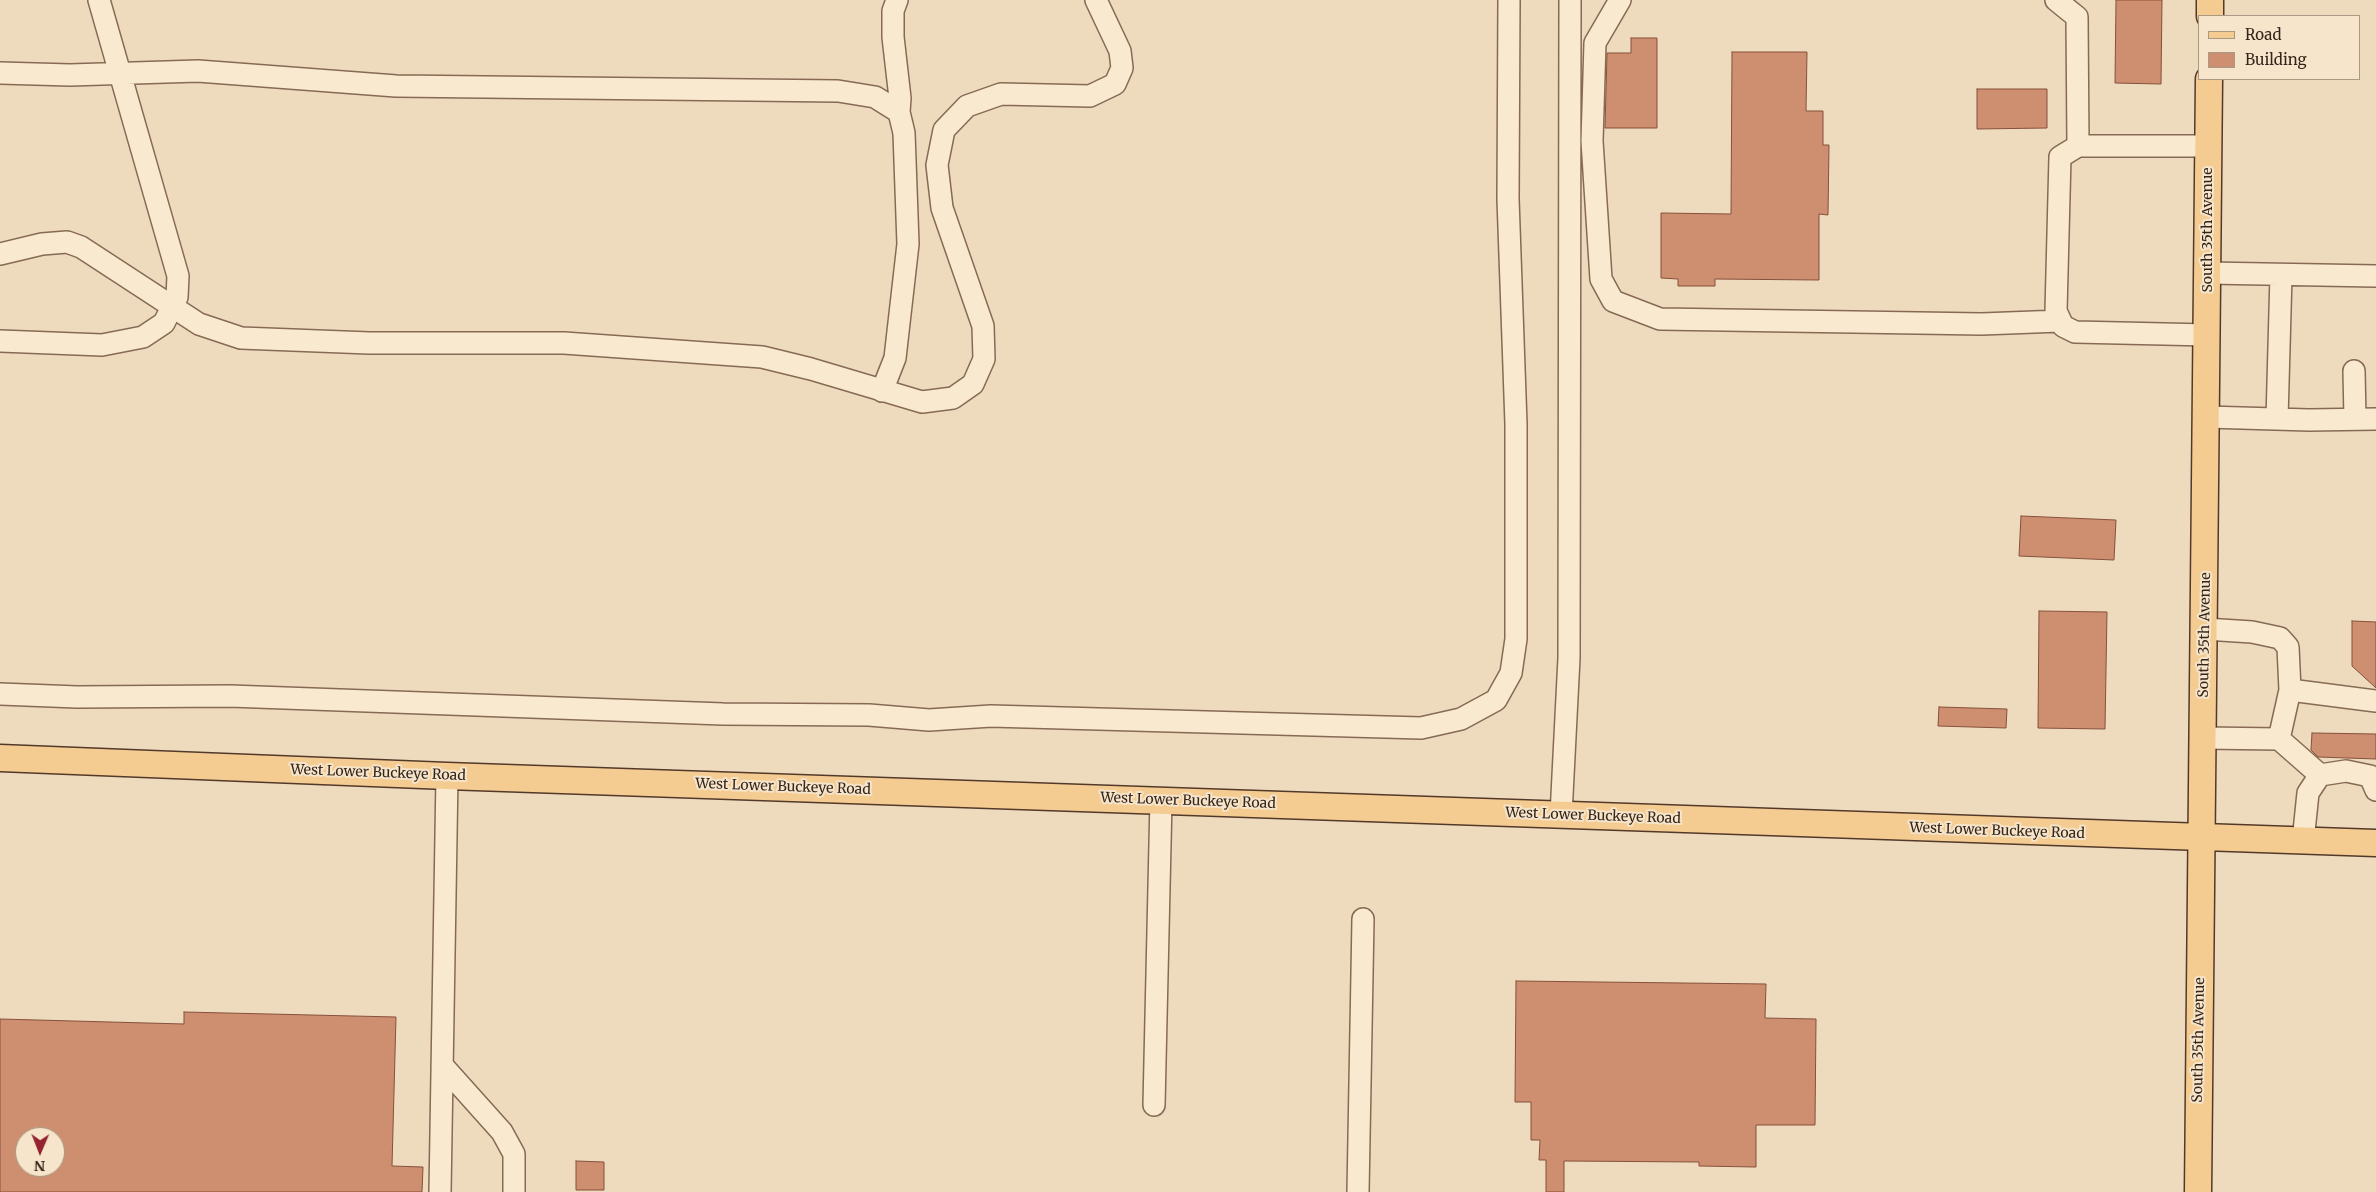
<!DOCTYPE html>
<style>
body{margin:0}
#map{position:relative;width:2376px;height:1192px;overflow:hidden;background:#eedabc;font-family:Merriweather,serif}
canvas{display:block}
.legend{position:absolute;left:2198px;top:15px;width:162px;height:65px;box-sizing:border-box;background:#f6e5cb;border:1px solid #a89884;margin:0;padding:6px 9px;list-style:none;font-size:15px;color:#34251a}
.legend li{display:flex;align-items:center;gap:10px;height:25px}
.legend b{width:25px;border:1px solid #a89884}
.north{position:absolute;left:15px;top:1127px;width:50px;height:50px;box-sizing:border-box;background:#f6e5cb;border:1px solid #a89884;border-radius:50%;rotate:181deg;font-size:14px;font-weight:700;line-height:20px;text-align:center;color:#34251a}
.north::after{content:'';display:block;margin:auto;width:18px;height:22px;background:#962430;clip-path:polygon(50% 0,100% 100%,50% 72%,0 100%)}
</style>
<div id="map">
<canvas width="2376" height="1192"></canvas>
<ul class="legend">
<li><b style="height:6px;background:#f4cc91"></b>Road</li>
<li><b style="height:14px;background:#ce8e70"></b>Building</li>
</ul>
<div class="north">N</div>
</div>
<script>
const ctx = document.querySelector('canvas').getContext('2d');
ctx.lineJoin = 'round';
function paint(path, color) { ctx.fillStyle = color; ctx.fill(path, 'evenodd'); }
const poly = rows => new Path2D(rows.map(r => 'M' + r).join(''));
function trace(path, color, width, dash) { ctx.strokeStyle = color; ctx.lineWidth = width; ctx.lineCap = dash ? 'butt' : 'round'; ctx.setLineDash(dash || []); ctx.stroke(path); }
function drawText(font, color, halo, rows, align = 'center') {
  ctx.font = font + ' Merriweather,serif'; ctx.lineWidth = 4; ctx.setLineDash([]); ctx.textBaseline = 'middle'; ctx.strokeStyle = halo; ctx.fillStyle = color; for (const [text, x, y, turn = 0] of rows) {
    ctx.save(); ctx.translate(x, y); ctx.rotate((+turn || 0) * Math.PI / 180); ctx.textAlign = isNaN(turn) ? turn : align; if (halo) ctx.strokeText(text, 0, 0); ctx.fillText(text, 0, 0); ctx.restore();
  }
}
const building = poly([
 [2116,0,2162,0,2161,84,2115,83,2116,0],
 [1631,38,1657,38,1657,128,1605,128,1607,53,1631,53,1631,38],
 [1732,52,1807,52,1806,111,1823,111,1823,145,1829,145,1828,215,1819,214,1819,280,1715,279,1715,286,1678,286,1678,279,1661,278,1661,213,1731,214,1732,52],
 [1977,89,2047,89,2047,128,1977,129,1977,89],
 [2021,516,2116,520,2114,560,2019,556,2021,516],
 [2039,611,2107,612,2105,729,2038,728,2039,611],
 [2352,621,2376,622,2376,688,2352,666,2352,621],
 [1939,707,2007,709,2006,728,1938,726,1939,707],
 [2312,733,2376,734,2376,759,2318,757,2311,750,2312,733],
 [1516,981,1766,984,1765,1018,1816,1019,1815,1125,1756,1125,1756,1167,1699,1166,1699,1162,1564,1161,1564,1192,1546,1192,1546,1160,1539,1160,1540,1140,1531,1140,1531,1102,1515,1102,1516,981],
 [184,1012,396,1017,392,1166,423,1167,422,1192,0,1192,0,1019,184,1024,184,1012],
 [25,1137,55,1137,55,1167,25,1167,25,1137],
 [576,1161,604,1162,604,1190,576,1190,576,1161]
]);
paint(building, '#ce8e70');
trace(building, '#85513b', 1);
const minor = poly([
 [897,0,893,11,893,37,900,98,899,112],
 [1620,0,1595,43,1592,141,1601,279,1613,301,1660,319,1982,324,2060,321],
 [2056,0,2077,17,2078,146],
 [0,73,70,75,198,71,396,86,838,91,875,97,899,112,904,133,908,244,895,358,882,391],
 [0,254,42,244,67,242,81,247,199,324,241,338,369,343,564,343,762,357,811,369,922,402,953,398,973,384,984,359,983,326,942,208,937,165,944,130,967,106,1001,94,1090,96,1115,84,1122,68,1120,51,1096,0],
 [2208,273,2376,276],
 [2208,335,2075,332,2063,326,2056,311,2060,157,2078,146,2209,146],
 [0,341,102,345,143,337,164,323,177,297,178,276,99,0],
 [2354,371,2355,419],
 [2207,417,2309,420,2376,419],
 [2277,419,2281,275],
 [2205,629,2252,632,2280,638,2288,647,2290,690,2279,739],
 [2290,690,2376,701],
 [0,694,77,697,230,696,723,714,869,715,929,720,991,716,1421,728,1461,719,1496,700,1511,673,1516,639,1516,424,1508,199,1509,0],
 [2204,738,2279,739,2320,775],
 [1561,815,1569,658,1570,0],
 [2303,841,2308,793,2320,775,2346,771,2370,776,2376,790],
 [442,1065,502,1132,514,1154,514,1192],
 [1154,1105,1161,800],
 [440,1192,447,776],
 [1358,1192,1363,919]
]);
const major = poly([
 [2210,16,2210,0],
 [0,758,447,776,2376,843],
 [2198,1192,2209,79]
]);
trace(minor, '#866a55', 24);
trace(major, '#53392a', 29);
trace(minor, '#f9e9cf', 21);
trace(major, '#f4cc91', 26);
drawText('14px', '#34251a', '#f6e5cb', [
 ["South 35th Avenue",2208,230,-90],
 ["South 35th Avenue",2205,635,-89],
 ["West Lower Buckeye Road",378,773,2],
 ["West Lower Buckeye Road",783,787,2],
 ["West Lower Buckeye Road",1188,801,2],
 ["West Lower Buckeye Road",1593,816,2],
 ["West Lower Buckeye Road",1997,831,2],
 ["South 35th Avenue",2199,1040,-89]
]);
</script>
